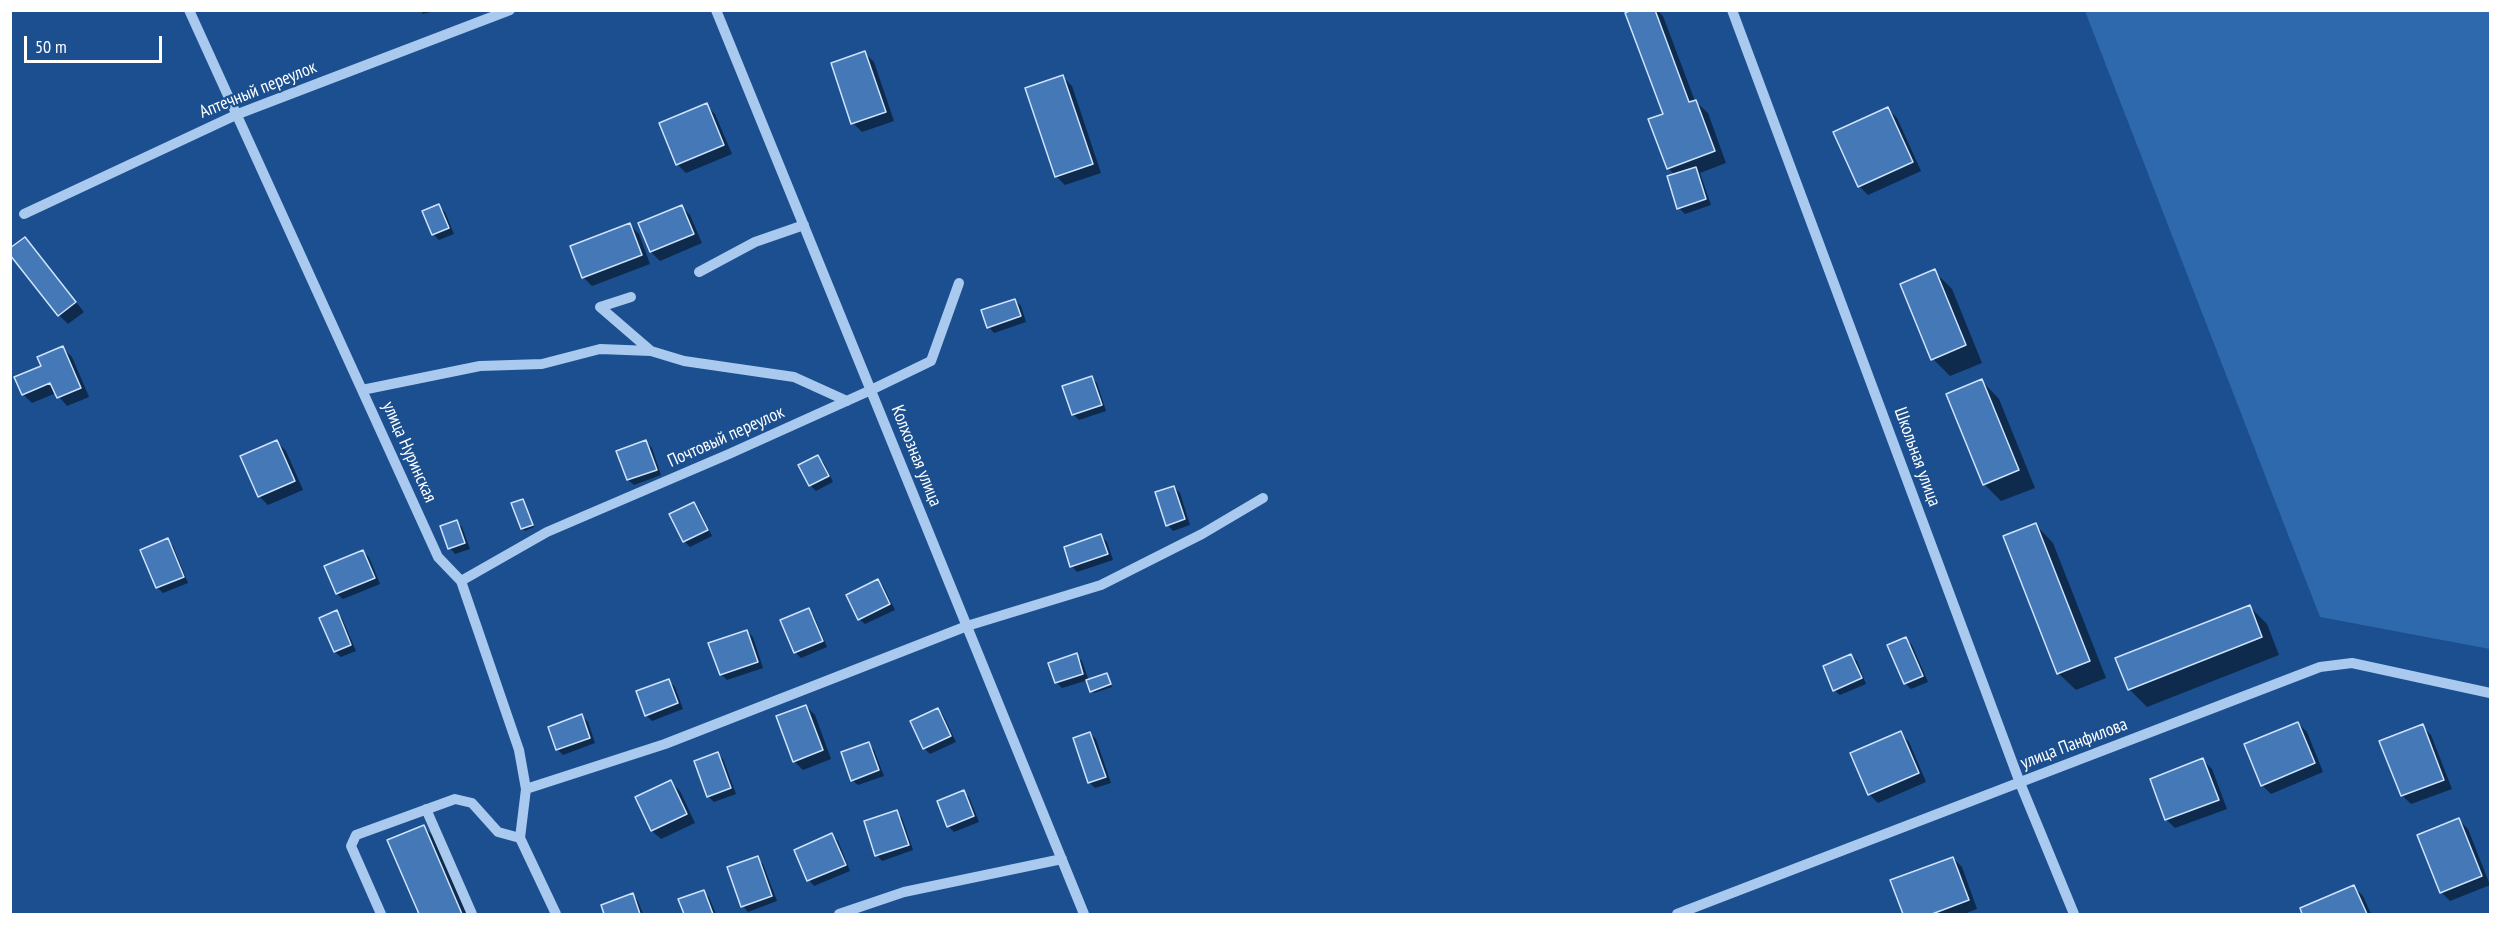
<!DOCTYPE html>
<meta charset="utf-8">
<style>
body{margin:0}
#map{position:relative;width:2501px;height:925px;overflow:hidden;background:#1b4f8f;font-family:"PT Sans Narrow",sans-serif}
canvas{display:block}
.frame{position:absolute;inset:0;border:12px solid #fff;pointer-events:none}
.scale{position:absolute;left:24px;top:36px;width:138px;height:27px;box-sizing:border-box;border:3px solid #fff;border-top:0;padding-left:8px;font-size:18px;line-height:21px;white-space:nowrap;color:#fff;-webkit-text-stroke:4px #1b4f8f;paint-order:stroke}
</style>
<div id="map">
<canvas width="2501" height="925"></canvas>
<div class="frame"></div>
<div class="scale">50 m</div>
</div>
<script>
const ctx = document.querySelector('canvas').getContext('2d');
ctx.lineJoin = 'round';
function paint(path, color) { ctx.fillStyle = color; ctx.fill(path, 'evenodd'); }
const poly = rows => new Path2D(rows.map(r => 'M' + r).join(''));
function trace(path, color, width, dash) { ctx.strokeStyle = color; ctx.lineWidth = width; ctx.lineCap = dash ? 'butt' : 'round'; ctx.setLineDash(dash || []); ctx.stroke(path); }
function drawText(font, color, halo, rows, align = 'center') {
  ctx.font = font + ' "PT Sans Narrow",sans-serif'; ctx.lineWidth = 4.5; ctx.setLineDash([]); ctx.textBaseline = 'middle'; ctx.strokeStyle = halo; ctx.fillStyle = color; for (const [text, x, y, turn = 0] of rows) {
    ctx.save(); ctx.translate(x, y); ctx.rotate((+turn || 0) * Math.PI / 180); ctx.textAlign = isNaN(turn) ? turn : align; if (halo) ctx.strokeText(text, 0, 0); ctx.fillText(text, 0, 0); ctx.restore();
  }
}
paint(poly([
 [2085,11,2490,11,2490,649,2320,617]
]), '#2e69ad');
paint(poly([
 [420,10,434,10,434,11,423,14],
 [1635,10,1657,10,1663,16,1695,101,1708,113,1726,163,1700,173,1711,205,1685,214,1679,208,1675,175,1668,168,1665,115],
 [865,53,874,62,894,121,862,132,853,123],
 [1063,77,1072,86,1101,173,1065,185,1056,176],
 [706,105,715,114,732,154,686,173,677,164],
 [1888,109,1897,118,1921,171,1868,195,1859,186],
 [439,206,445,212,454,234,439,240,433,234],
 [681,206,690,215,702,243,660,261,651,252],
 [630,225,639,234,650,264,592,286,583,277],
 [25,239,84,312,68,324,59,315],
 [1934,271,1952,289,1982,363,1950,376,1933,359],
 [1015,300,1021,306,1026,322,994,333,989,327],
 [63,348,72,357,89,397,67,406,56,393,32,403,23,394,43,367],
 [1091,377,1097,383,1106,411,1079,420,1073,414],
 [1982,381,1999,399,2035,488,2001,501,1984,484],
 [277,442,286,451,303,490,268,505,259,496],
 [646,442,652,448,661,475,634,485,628,480],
 [818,457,824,463,833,482,816,491,810,485],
 [1174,487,1180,493,1190,525,1173,531,1168,525],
 [522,501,534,527,525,531,522,528],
 [694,503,699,509,712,536,690,547,684,541],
 [456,522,462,527,470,549,455,554,450,548,442,527],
 [2036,525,2053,543,2106,678,2076,690,2058,673],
 [1101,536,1107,542,1113,560,1077,572,1072,566],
 [167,540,173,546,188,583,163,593,157,587],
 [363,552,369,557,380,584,343,599,337,594],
 [877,581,883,586,895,610,865,624,859,619],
 [2249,606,2267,624,2279,655,2147,707,2129,689,2117,658],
 [808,610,814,616,827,647,801,658,796,653,782,621],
 [337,612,342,618,356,651,341,657,335,652],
 [747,631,753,637,763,668,727,680,721,674],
 [1906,639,1912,645,1928,682,1911,689,1905,683],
 [1076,655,1082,661,1089,681,1106,675,1112,687,1094,693,1088,680,1062,688,1056,682],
 [1851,655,1857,661,1866,684,1840,695,1834,690],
 [669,681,675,687,683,709,652,721,646,715],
 [806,706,815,715,831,759,803,770,794,761],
 [938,709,943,715,956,742,930,754,924,748],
 [582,716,588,722,595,743,563,755,557,749],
 [2298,723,2307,732,2323,772,2271,794,2262,785],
 [2422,726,2431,735,2452,789,2411,804,2402,795],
 [1090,733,1096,739,1111,783,1095,788,1089,782],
 [1900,733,1909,742,1926,782,1878,803,1869,794],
 [869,744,874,750,884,776,858,785,852,780],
 [718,754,723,759,736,794,714,802,708,796],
 [2203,760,2212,769,2227,809,2175,828,2166,819],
 [671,782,680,791,695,823,661,839,652,831,637,798],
 [963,792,969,797,979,822,954,832,948,826],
 [897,812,902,818,913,850,882,861,877,855],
 [2459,820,2468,829,2490,885,2450,901,2441,892],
 [423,826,441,844,471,914,421,914,389,841],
 [832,835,838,841,850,871,814,886,809,880,796,851],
 [757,858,763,864,777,901,748,912,743,906],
 [1953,858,1962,867,1977,909,1964,914,1904,914,1892,881],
 [2354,887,2363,896,2371,914,2304,914,2302,908],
 [703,891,709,897,716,914,686,914,680,900],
 [633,895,638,901,643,914,606,914,603,905]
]), '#0007');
const building = poly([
 [1631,10,1655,10,1689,102,1696,100,1715,151,1667,169,1648,119,1663,114,1625,13,1631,10],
 [865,51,886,112,851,124,831,63,865,51],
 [1063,75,1093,164,1055,177,1025,88,1063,75],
 [707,103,724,145,676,165,659,123,707,103],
 [1888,107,1913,162,1858,187,1833,132,1888,107],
 [1696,167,1706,199,1677,209,1667,176,1696,167],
 [439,204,449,228,432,235,422,211,439,204],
 [682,205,694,234,650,252,638,223,682,205],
 [630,223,642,255,582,278,570,246,630,223],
 [25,237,76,302,58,316,10,255,10,248,25,237],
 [1935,269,1966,345,1931,360,1900,284,1935,269],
 [1015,299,1021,316,987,328,981,310,1015,299],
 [63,346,81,388,57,398,50,383,22,395,14,377,41,366,37,357,63,346],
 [1092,376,1102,405,1072,415,1062,386,1092,376],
 [1982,379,2019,470,1983,485,1946,394,1982,379],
 [277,440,295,481,258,497,240,456,277,440],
 [646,440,657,470,627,480,616,451,646,440],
 [818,455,829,476,809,486,798,465,818,455],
 [1174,486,1185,519,1166,526,1155,492,1174,486],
 [523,499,533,525,521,529,511,503,523,499],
 [694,502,708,530,683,542,669,514,694,502],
 [457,520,465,543,448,549,440,526,457,520],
 [2036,523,2090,661,2057,674,2003,536,2036,523],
 [1101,534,1108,554,1070,567,1064,547,1101,534],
 [168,538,184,577,156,588,140,550,168,538],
 [363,550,375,578,336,594,324,566,363,550],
 [878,579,890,604,858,620,846,595,878,579],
 [2250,605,2262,637,2128,690,2115,658,2250,605],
 [809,608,823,641,794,653,780,620,809,608],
 [337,610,351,645,334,652,319,618,337,610],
 [747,630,758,662,720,675,708,643,747,630],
 [1906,637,1923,676,1904,684,1887,645,1906,637],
 [1077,653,1083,674,1055,683,1048,663,1077,653],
 [1851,654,1862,678,1833,691,1823,666,1851,654],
 [1107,673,1111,684,1090,692,1086,680,1107,673],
 [669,679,678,703,645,716,636,691,669,679],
 [806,705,823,750,793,762,776,716,806,705],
 [938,708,951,736,923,749,910,721,938,708],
 [582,714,590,738,556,750,548,727,582,714],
 [2298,722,2315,763,2261,786,2244,744,2298,722],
 [2423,724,2444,780,2401,796,2379,741,2423,724],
 [1901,731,1919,773,1868,795,1850,753,1901,731],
 [1090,732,1106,777,1088,783,1073,738,1090,732],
 [869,742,879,770,851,781,841,752,869,742],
 [718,752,731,788,707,797,694,761,718,752],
 [2203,758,2219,800,2165,820,2150,779,2203,758],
 [671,780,687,814,651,831,635,797,671,780],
 [964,790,974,816,947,827,937,801,964,790],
 [897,810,909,845,875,856,864,821,897,810],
 [2459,818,2482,876,2440,893,2417,835,2459,818],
 [424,825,462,914,419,914,387,840,424,825],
 [832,833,846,865,807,881,794,850,832,833],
 [758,856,772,896,741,907,727,867,758,856],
 [1953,857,1969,900,1932,914,1903,914,1890,880,1953,857],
 [2354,885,2367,914,2302,914,2300,908,2354,885],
 [704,890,713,914,684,914,678,899,704,890],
 [633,893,640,914,604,914,601,905,633,893]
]);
paint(building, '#4478b7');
trace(building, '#cfe3fa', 1.5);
trace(poly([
 [189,10,438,557,461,581,519,750,526,789,520,838,556,914],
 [716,10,1084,914],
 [1732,10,2020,783,2074,914],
 [24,214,238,114,510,10],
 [699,272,755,242,804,225],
 [631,297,600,307,651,351,684,361,794,377,847,401],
 [362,390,480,366,542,364,600,349,651,351],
 [461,581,547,532,729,454,871,390,931,361,959,283],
 [526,789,665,744,967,626,1101,585,1202,534,1263,498],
 [426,809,472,914],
 [381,914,351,846,356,835,455,799,472,803,498,832,520,838],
 [839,914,904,892,1062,859],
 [1677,914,2320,667,2352,663,2490,693]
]), '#a9c9ee', 10);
drawText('18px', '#fff', '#1b4f8f', [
 ["Аптечный переулок",258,90,-22],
 ["Почтовый переулок",726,437,-24],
 ["улица Нуринская",409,452,66],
 ["Колхозная улица",916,456,68],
 ["Школьная улица",1917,457,70],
 ["улица Панфилова",2074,744,-21]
]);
</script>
